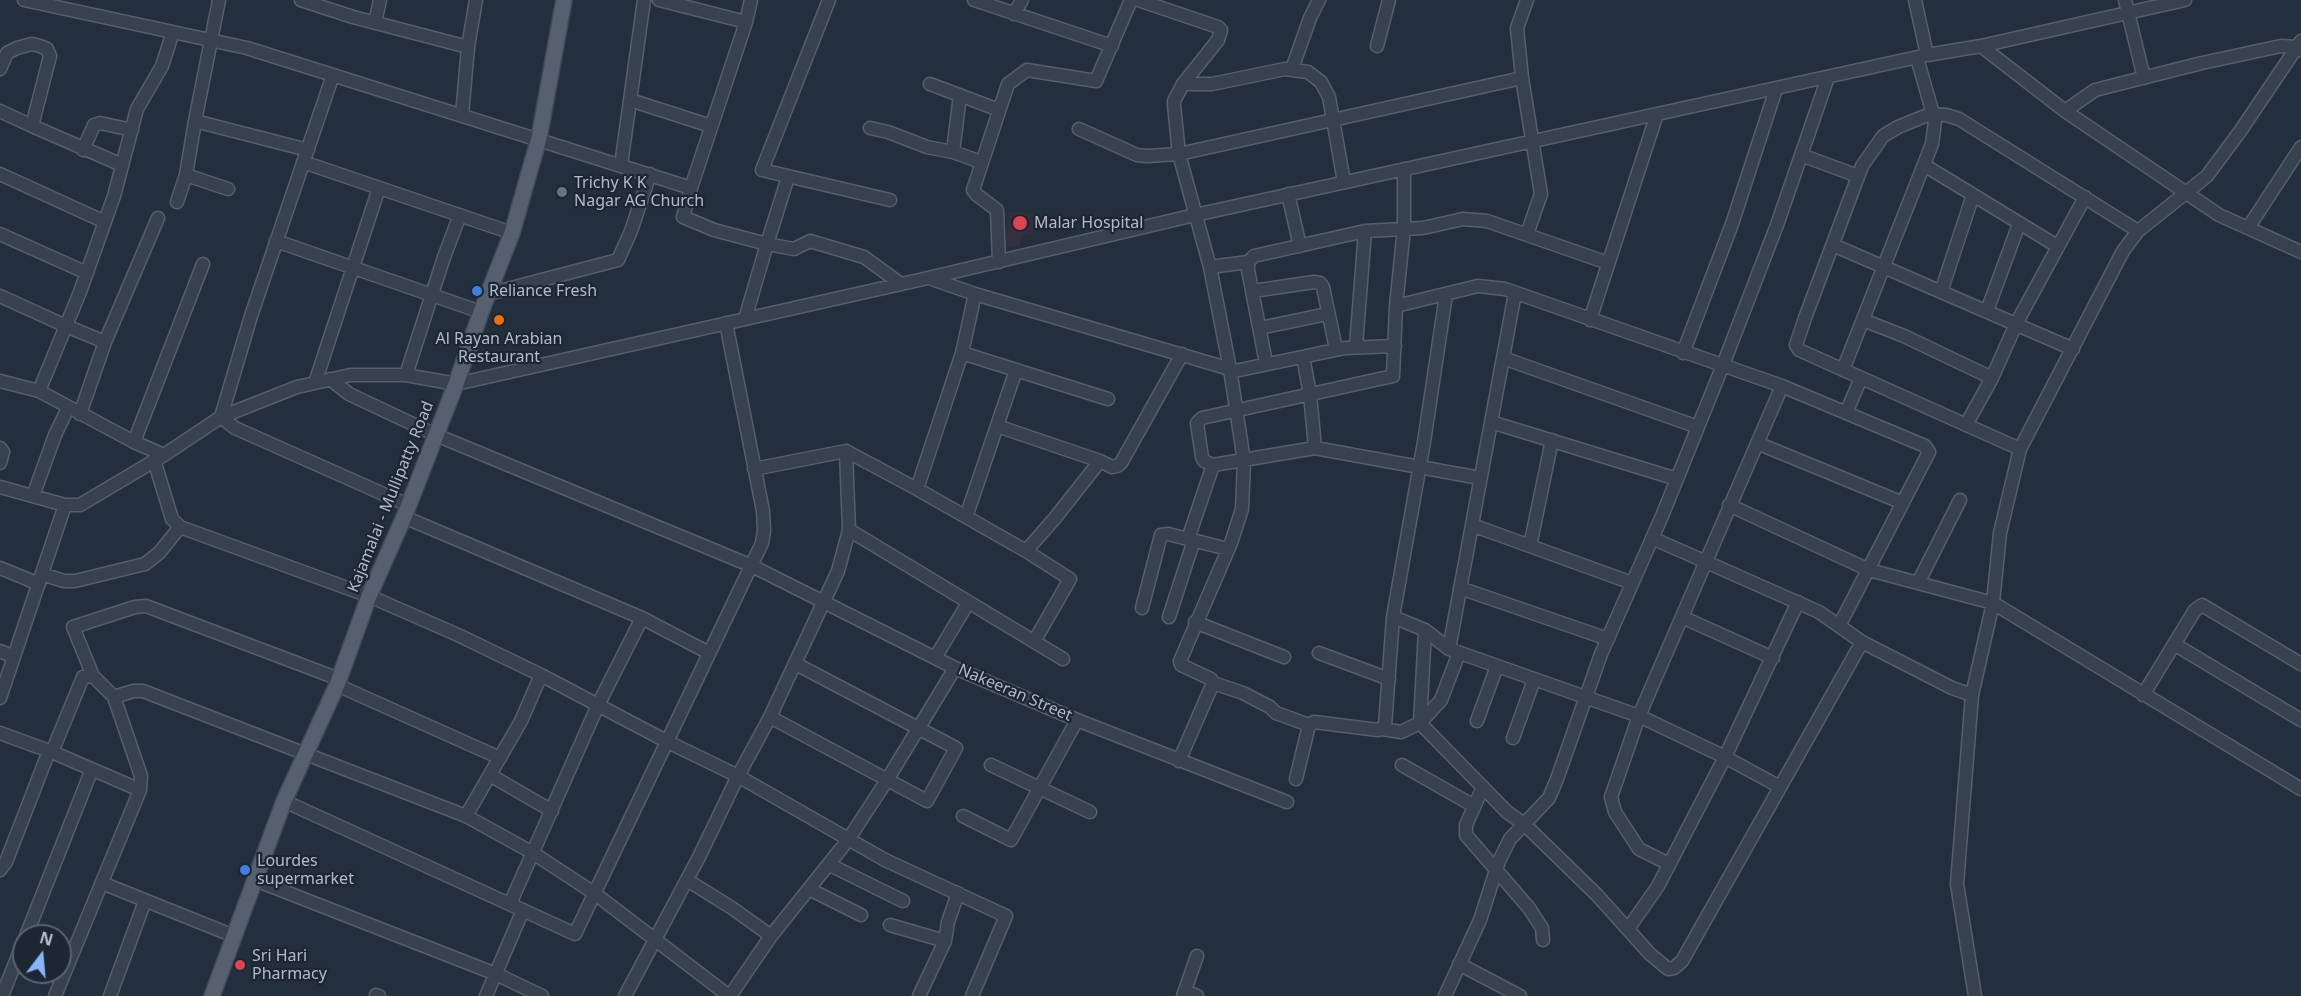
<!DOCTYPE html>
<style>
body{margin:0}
#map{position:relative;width:2301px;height:996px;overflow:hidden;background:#242f3e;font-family:"Noto Sans",sans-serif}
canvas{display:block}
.north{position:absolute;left:12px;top:924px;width:60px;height:60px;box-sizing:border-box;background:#1d2633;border:2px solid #59626f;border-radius:50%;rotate:16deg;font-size:16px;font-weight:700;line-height:24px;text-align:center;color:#b4bcc9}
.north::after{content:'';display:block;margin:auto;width:21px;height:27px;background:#8ab4f8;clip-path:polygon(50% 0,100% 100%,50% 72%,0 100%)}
</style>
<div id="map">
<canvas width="2301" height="996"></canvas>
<div class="north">N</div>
</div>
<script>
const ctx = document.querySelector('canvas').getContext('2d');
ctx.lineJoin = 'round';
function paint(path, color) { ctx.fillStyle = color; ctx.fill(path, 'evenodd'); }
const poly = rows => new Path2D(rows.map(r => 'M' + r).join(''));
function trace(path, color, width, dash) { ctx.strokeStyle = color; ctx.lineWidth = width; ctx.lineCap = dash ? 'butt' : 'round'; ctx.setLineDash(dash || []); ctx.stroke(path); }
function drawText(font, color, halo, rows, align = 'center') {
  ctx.font = font + ' "Noto Sans",sans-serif'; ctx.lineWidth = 4.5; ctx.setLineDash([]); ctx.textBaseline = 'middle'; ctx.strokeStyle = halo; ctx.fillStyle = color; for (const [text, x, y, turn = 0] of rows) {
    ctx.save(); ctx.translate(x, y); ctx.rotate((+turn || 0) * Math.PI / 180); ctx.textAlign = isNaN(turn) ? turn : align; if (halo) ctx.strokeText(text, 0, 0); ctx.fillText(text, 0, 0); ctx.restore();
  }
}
paint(poly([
 [1008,212,1035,214,1033,233,1021,236,1020,247,1005,246]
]), '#32303f');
const minor = poly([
 [24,0,247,48,691,188,683,217,714,230,767,244,745,319],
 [301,0,353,17,468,47],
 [659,0,746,22],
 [829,0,762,170,890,200],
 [974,0,1112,46],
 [1138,0,1218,27,1221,30,1218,40,1183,84,1174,101,1174,105,1179,154,1210,267,1230,369,1244,461,1242,509,1231,543,1180,661,1181,665,1211,679,1213,683,1179,761],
 [1527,0,1517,28,1522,78,1541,194,1527,234],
 [1915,0,1927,55],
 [2125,0,2144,78],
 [1014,14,1022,0],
 [375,23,380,0],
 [1377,46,1389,0],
 [1981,46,2065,111,2219,215,2301,252],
 [0,69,7,53,17,48,32,44,40,46,47,49,50,56,32,126,0,111],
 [1292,69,1310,18,1319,0],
 [333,75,251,316,221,417,235,428,408,505],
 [930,84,999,110],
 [1183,84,1212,84,1285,69,1308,72,1321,82,1329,97,1344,182],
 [630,100,711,126],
 [2065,111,2095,90,2202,63,2281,46,2296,47,2300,50],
 [462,115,468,47,476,0],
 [195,121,308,150],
 [32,126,122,165],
 [870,128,888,132,927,147,953,152,981,162],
 [1079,129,1137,155,1147,156,1179,154,1522,78],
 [83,150,94,125,100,123,132,130],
 [953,152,960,95],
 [1801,155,1858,176],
 [303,162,512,233],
 [621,165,644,0],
 [1924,165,2057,246],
 [1404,169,1404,228,1396,306,1393,376,1202,418,1197,423,1202,457,1204,461,1213,465,1315,448,1480,478],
 [0,174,105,222],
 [186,175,228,189],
 [788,177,767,244,794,249,810,241,864,257,901,284],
 [691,188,746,22,751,0],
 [1288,194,1300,246],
 [177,202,186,175,195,121,219,0],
 [2248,228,2301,147],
 [0,234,87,273],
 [276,241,481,312],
 [1833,245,2073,349],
 [999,262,997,210,977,195,973,190,1008,84,1027,70,1096,81,1131,0],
 [1210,267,1248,262],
 [929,278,975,294,1230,369],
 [1253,291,1314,282,1320,283,1323,287,1336,349],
 [1941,292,1973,195],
 [1515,293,1449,649,1639,716,1725,757,1780,787],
 [488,294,618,260,631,231,650,174],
 [975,294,962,353,917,489,1026,551,1055,518,1100,461,1112,467,1117,466,1121,463,1182,354],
 [0,296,66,326,105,342],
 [1396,306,1478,286,1505,289,1782,386,1639,716,1611,797,1615,812,1639,849,1669,864],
 [1987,311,2019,224],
 [1590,320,1657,114],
 [1863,320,1904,336,1992,378],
 [1260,328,1327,314],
 [1356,346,1365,231],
 [962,353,1108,399],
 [1683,353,1732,224,1776,89],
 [1303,357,1310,394,1315,448],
 [1503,358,1698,427],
 [1266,363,1248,270,1248,262,1254,256,1365,231,1423,228,1463,219,1487,221,1608,263],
 [1843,370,1932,144,1935,121,1917,58],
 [1230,372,1345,348,1395,346],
 [406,375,444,257,460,215],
 [330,379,349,394,436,435,752,566,955,668,1077,720,1287,802],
 [0,381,39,391],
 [315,383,379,188],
 [1782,386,1925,446,1929,452,1839,626],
 [1846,413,1861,378],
 [80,414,105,342,158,218],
 [1491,422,1677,479],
 [1966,425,1992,378,2016,324,2085,197],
 [997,426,1100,461],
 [134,442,203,264],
 [1757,443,1903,503],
 [0,448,3,452,0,463],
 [2020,449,1799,350,1796,345,1805,318,1862,166,1883,136,1898,127,1925,116,1933,114,1946,115,1959,119,2138,231],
 [164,455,134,442,39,391,80,292,114,196,137,109,162,66,173,32],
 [154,460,172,519,180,527,369,596,458,635,541,675,666,741,738,776,885,860,1006,916,972,996],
 [754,469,846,451,917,489],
 [0,487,65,505,80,505,164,455,221,417,297,387,315,383,350,375,406,375,456,384,928,278,1195,215,1927,55,1981,46,2185,0],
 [33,496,55,435,68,408],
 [1729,505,1869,570,1993,603,2301,789],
 [404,517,642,618,709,653],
 [966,517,1016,370],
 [1472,525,1632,583],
 [849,530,1063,659],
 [1652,538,1819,612,1862,642,1952,688,1972,695],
 [1188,539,1213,465],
 [1530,546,1552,440],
 [1026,551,1070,579,1035,640],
 [0,568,39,584],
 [42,574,64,581,75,581,145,564,159,553,180,527],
 [1918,583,1960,500],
 [1460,588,1608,639],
 [1142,608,1161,535,1168,534,1228,549],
 [1169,617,1194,540],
 [1393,617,1425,630,1449,649],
 [1682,617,1773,658],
 [1195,622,1284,657],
 [2174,644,2301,720],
 [0,651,14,657],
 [1319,653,1389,679],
 [1459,653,1441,700,1420,723,1507,812,1524,824,1597,895,1650,954,1668,969,1674,968,1682,961,1862,642],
 [935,658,968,603],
 [93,676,73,627,135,607,146,606,339,679],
 [1213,683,1243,693,1270,707,1276,713,1309,725],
 [337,685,500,758],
 [2143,695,2195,610,2202,605,2301,664],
 [114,697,93,676,83,677,52,752,140,790,141,776,114,697,133,691,143,691,466,816,533,853,594,893,729,996],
 [0,698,65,505],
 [770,717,927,801,956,748,796,664],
 [1477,721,1497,666],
 [1382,729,1401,732,1420,723,1425,630],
 [0,733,52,752],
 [1513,738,1534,680],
 [991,765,1090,812],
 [1402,765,1474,806],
 [490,775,552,811],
 [1296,779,1309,725,1314,722,1378,730,1385,726,1393,617,1424,442,1446,295],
 [1483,787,1466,825,1466,835,1529,908,1542,928,1543,940],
 [284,801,575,934,762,543,764,531,763,511,726,323],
 [466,816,521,721,541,675],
 [963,816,1011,840,1077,720],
 [830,865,903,901],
 [0,870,6,862,49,751],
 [255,880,496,974,542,996],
 [687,880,732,908,771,936],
 [102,883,234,936],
 [809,889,861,915],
 [510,904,598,705,642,618],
 [890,925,945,941],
 [1628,929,1658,886,1725,757,1798,602],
 [26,936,92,769],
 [1459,964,1520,996],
 [1185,991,1197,996],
 [376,995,379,996],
 [2,996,24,941],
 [55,996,140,790],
 [110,996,145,901],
 [486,996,523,910],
 [625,996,699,857,738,776,770,717,838,571,849,530,846,451],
 [730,996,771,936,848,840,887,780,955,668],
 [919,996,945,941,948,922,958,893],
 [1183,996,1197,956],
 [1445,996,1480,920,1499,861,1510,839,1549,798,1557,779,1601,654,1662,516,1723,365,1777,225,1828,77],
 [1975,996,1957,884,1972,695,1993,603,2000,533,2020,449,2123,251,2138,231,2207,176,2241,130,2301,41]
]);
const major = poly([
 [212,996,284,801,337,685,369,596,404,517,456,384,481,312,512,233,539,138,564,0]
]);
trace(minor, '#565f6c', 15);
trace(major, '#414a57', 18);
trace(minor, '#38414e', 12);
trace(major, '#56606e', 15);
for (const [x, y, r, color] of [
 [562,192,6,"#6b7280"],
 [1020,223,8,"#e0444e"],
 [477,291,6,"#3f7fe0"],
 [499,320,6,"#e8710a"],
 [245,870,6,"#3f7fe0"],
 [240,965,6,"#e0444e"]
]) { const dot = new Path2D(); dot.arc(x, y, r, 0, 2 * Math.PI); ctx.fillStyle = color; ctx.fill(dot); trace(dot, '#1d2633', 2); }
drawText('16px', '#b4bcc9', '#1d2633', [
 ["Trichy K K",574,183],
 ["Nagar AG Church",574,201],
 ["Malar Hospital",1034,223],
 ["Reliance Fresh",489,291],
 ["Al Rayan Arabian",499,339,"center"],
 ["Restaurant",499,357,"center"],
 ["Lourdes",257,861],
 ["supermarket",257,879],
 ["Sri Hari",252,956],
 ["Pharmacy",252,974]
], 'left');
drawText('16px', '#b4bcc9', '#1d2633', [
 ["Kajamalai - Mullipatty Road",391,497,-68],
 ["Nakeeran Street",1015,693,23]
]);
</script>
